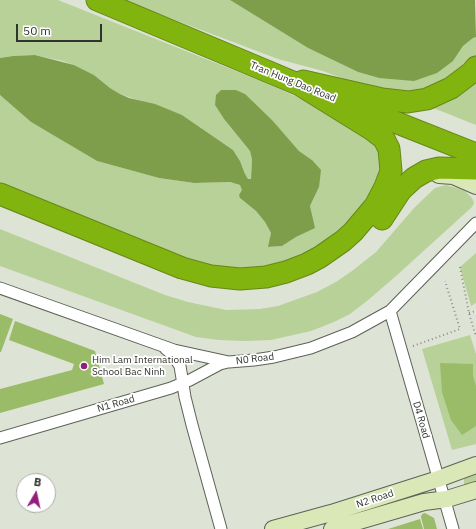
<!DOCTYPE html>
<style>
body{margin:0}
#map{position:relative;width:476px;height:529px;overflow:hidden;background:#dde3d5;font-family:"IBM Plex Sans",sans-serif}
canvas{display:block}
.north{position:absolute;left:16px;top:473px;width:40px;height:40px;box-sizing:border-box;background:#fff;border:1px solid #adadab;border-radius:50%;rotate:9deg;font-size:11px;font-weight:700;line-height:16px;text-align:center;color:#31332e}
.north::after{content:'';display:block;margin:auto;width:14px;height:18px;background:#921e7c;clip-path:polygon(50% 0,100% 100%,50% 72%,0 100%)}
.scale{position:absolute;left:16px;top:24px;width:86px;height:18px;box-sizing:border-box;border:2px solid #31332e;border-top:0;padding-left:5px;font-size:12px;line-height:14px;white-space:nowrap;color:#31332e;-webkit-text-stroke:3px #fff;paint-order:stroke}
</style>
<div id="map">
<canvas width="476" height="529"></canvas>
<div class="north">B</div>
<div class="scale">50 m</div>
</div>
<script>
const ctx = document.querySelector('canvas').getContext('2d');
ctx.lineJoin = 'round';
function paint(path, color) { ctx.fillStyle = color; ctx.fill(path, 'evenodd'); }
const poly = rows => new Path2D(rows.map(r => 'M' + r).join(''));
function trace(path, color, width, dash) { ctx.strokeStyle = color; ctx.lineWidth = width; ctx.lineCap = dash ? 'butt' : 'round'; ctx.setLineDash(dash || []); ctx.stroke(path); }
function drawText(font, color, halo, rows, align = 'center') {
  ctx.font = font + ' "IBM Plex Sans",sans-serif'; ctx.lineWidth = 3.5; ctx.setLineDash([]); ctx.textBaseline = 'middle'; ctx.strokeStyle = halo; ctx.fillStyle = color; for (const [text, x, y, turn = 0] of rows) {
    ctx.save(); ctx.translate(x, y); ctx.rotate((+turn || 0) * Math.PI / 180); ctx.textAlign = isNaN(turn) ? turn : align; if (halo) ctx.strokeText(text, 0, 0); ctx.fillText(text, 0, 0); ctx.restore();
  }
}
paint(poly([
 [0,0,58,0,266,83,317,106,376,139,383,162,375,187,367,201,349,222,327,242,309,252,287,261,260,267,244,268,224,268,200,264,0,185,0,95,31,122,97,161,159,178,194,183,230,182,240,185,243,190,240,198,256,211,265,222,271,233,269,247,282,246,296,237,314,228,310,206,319,187,312,160,299,151,273,121,236,90,221,90,215,105,224,119,250,151,252,159,251,179,248,179,245,174,240,161,233,150,182,115,120,94,110,88,94,75,74,65,63,61,35,55,13,56,0,58],
 [122,0,230,0,308,48,358,72,379,78,453,61,463,46,473,38,476,37,476,59,470,66,422,93,365,87,323,71,278,59],
 [476,78,476,125,426,105],
 [446,185,460,189,466,192,472,198,474,203,472,207,396,276,367,301,350,314,334,322,311,331,271,340,244,341,219,340,196,337,0,266,0,229,165,295,188,302,226,310,260,309,278,306,317,292,336,282,352,271,376,252,415,207,435,188],
 [476,253,476,303,471,306,460,267],
 [470,335,476,354,476,444,452,450,422,349],
 [476,472,476,484,466,485,464,485,464,476]
]), '#b8d198');
paint(poly([
 [230,0,475,0,476,37,473,38,463,46,453,61,437,73,414,81,379,78,358,72,308,48],
 [35,55,74,65,94,75,110,88,120,94,129,98,155,104,182,115,233,150,240,161,245,174,248,179,251,179,252,159,250,151,224,119,215,105,216,95,221,90,236,90,245,94,273,121,299,151,312,160,321,170,319,187,310,206,315,228,296,237,282,246,268,247,271,233,265,222,256,211,240,198,239,195,242,190,240,185,230,182,194,183,159,178,97,161,31,122,0,95,0,58,13,56]
]), '#7e9e4c');
paint(poly([
 [0,314,13,319,1,352,0,352],
 [15,321,95,351,104,384,0,413,0,389,72,370,74,364,9,340],
 [440,363,473,364,473,376,476,386,476,426,462,435,451,420,449,414,442,392],
 [425,513,434,518,437,529,424,529,421,517,422,514],
 [420,519,423,529,388,529]
]), '#9abc68');
const street = poly([
 [0,288,174,350,229,362,254,360,274,357,311,348,352,332,390,311,476,223],
 [390,311,453,529],
 [165,348,173,355,180,366,185,397,192,425,221,529],
 [0,438,171,388,190,380,220,364,228,362]
]);
const secondary = poly([
 [439,175,453,176,476,186],
 [273,529,331,513,438,479,476,465],
 [332,529,424,502,447,499,476,490]
]);
const highway = poly([
 [97,0,312,90],
 [303,81,382,99,408,102,427,99,451,88,471,73,476,67],
 [347,103,476,154],
 [0,194,182,268,211,276,240,279,266,277,286,272,307,264,320,257,343,241,353,232,375,206,385,187,391,171,389,149,384,139,371,129,300,85],
 [382,219,401,190,414,178,426,171,439,168,476,169]
]);
trace(street, '#5c6256', 13);
trace(secondary, '#5c6256', 18);
trace(highway, '#66871a', 23);
trace(poly([
 [460,267,469,313,476,337],
 [469,313,476,311],
 [413,346,460,329,445,281]
]), '#8a8e84', 2, [1, 3]);
trace(street, '#fff', 11);
trace(secondary, '#dae8b7', 16);
trace(highway, '#82b40f', 21);
for (const [x, y, r, color] of [
 [84,366,4,"#921e7c"]
]) { const dot = new Path2D(); dot.arc(x, y, r, 0, 2 * Math.PI); ctx.fillStyle = color; ctx.fill(dot); trace(dot, '#fff', 1.5); }
drawText('10px', '#31332e', '#fff', [
 ["Tran Hung Dao Road",293,82,22],
 ["N0 Road",255,359,-7],
 ["N1 Road",116,404,-16],
 ["D4 Road",421,420,74],
 ["N2 Road",375,499,-18]
]);
drawText('10px', '#31332e', '#fff', [
 ["Him Lam International",92,360],
 ["School Bac Ninh",92,372]
], 'left');
</script>
